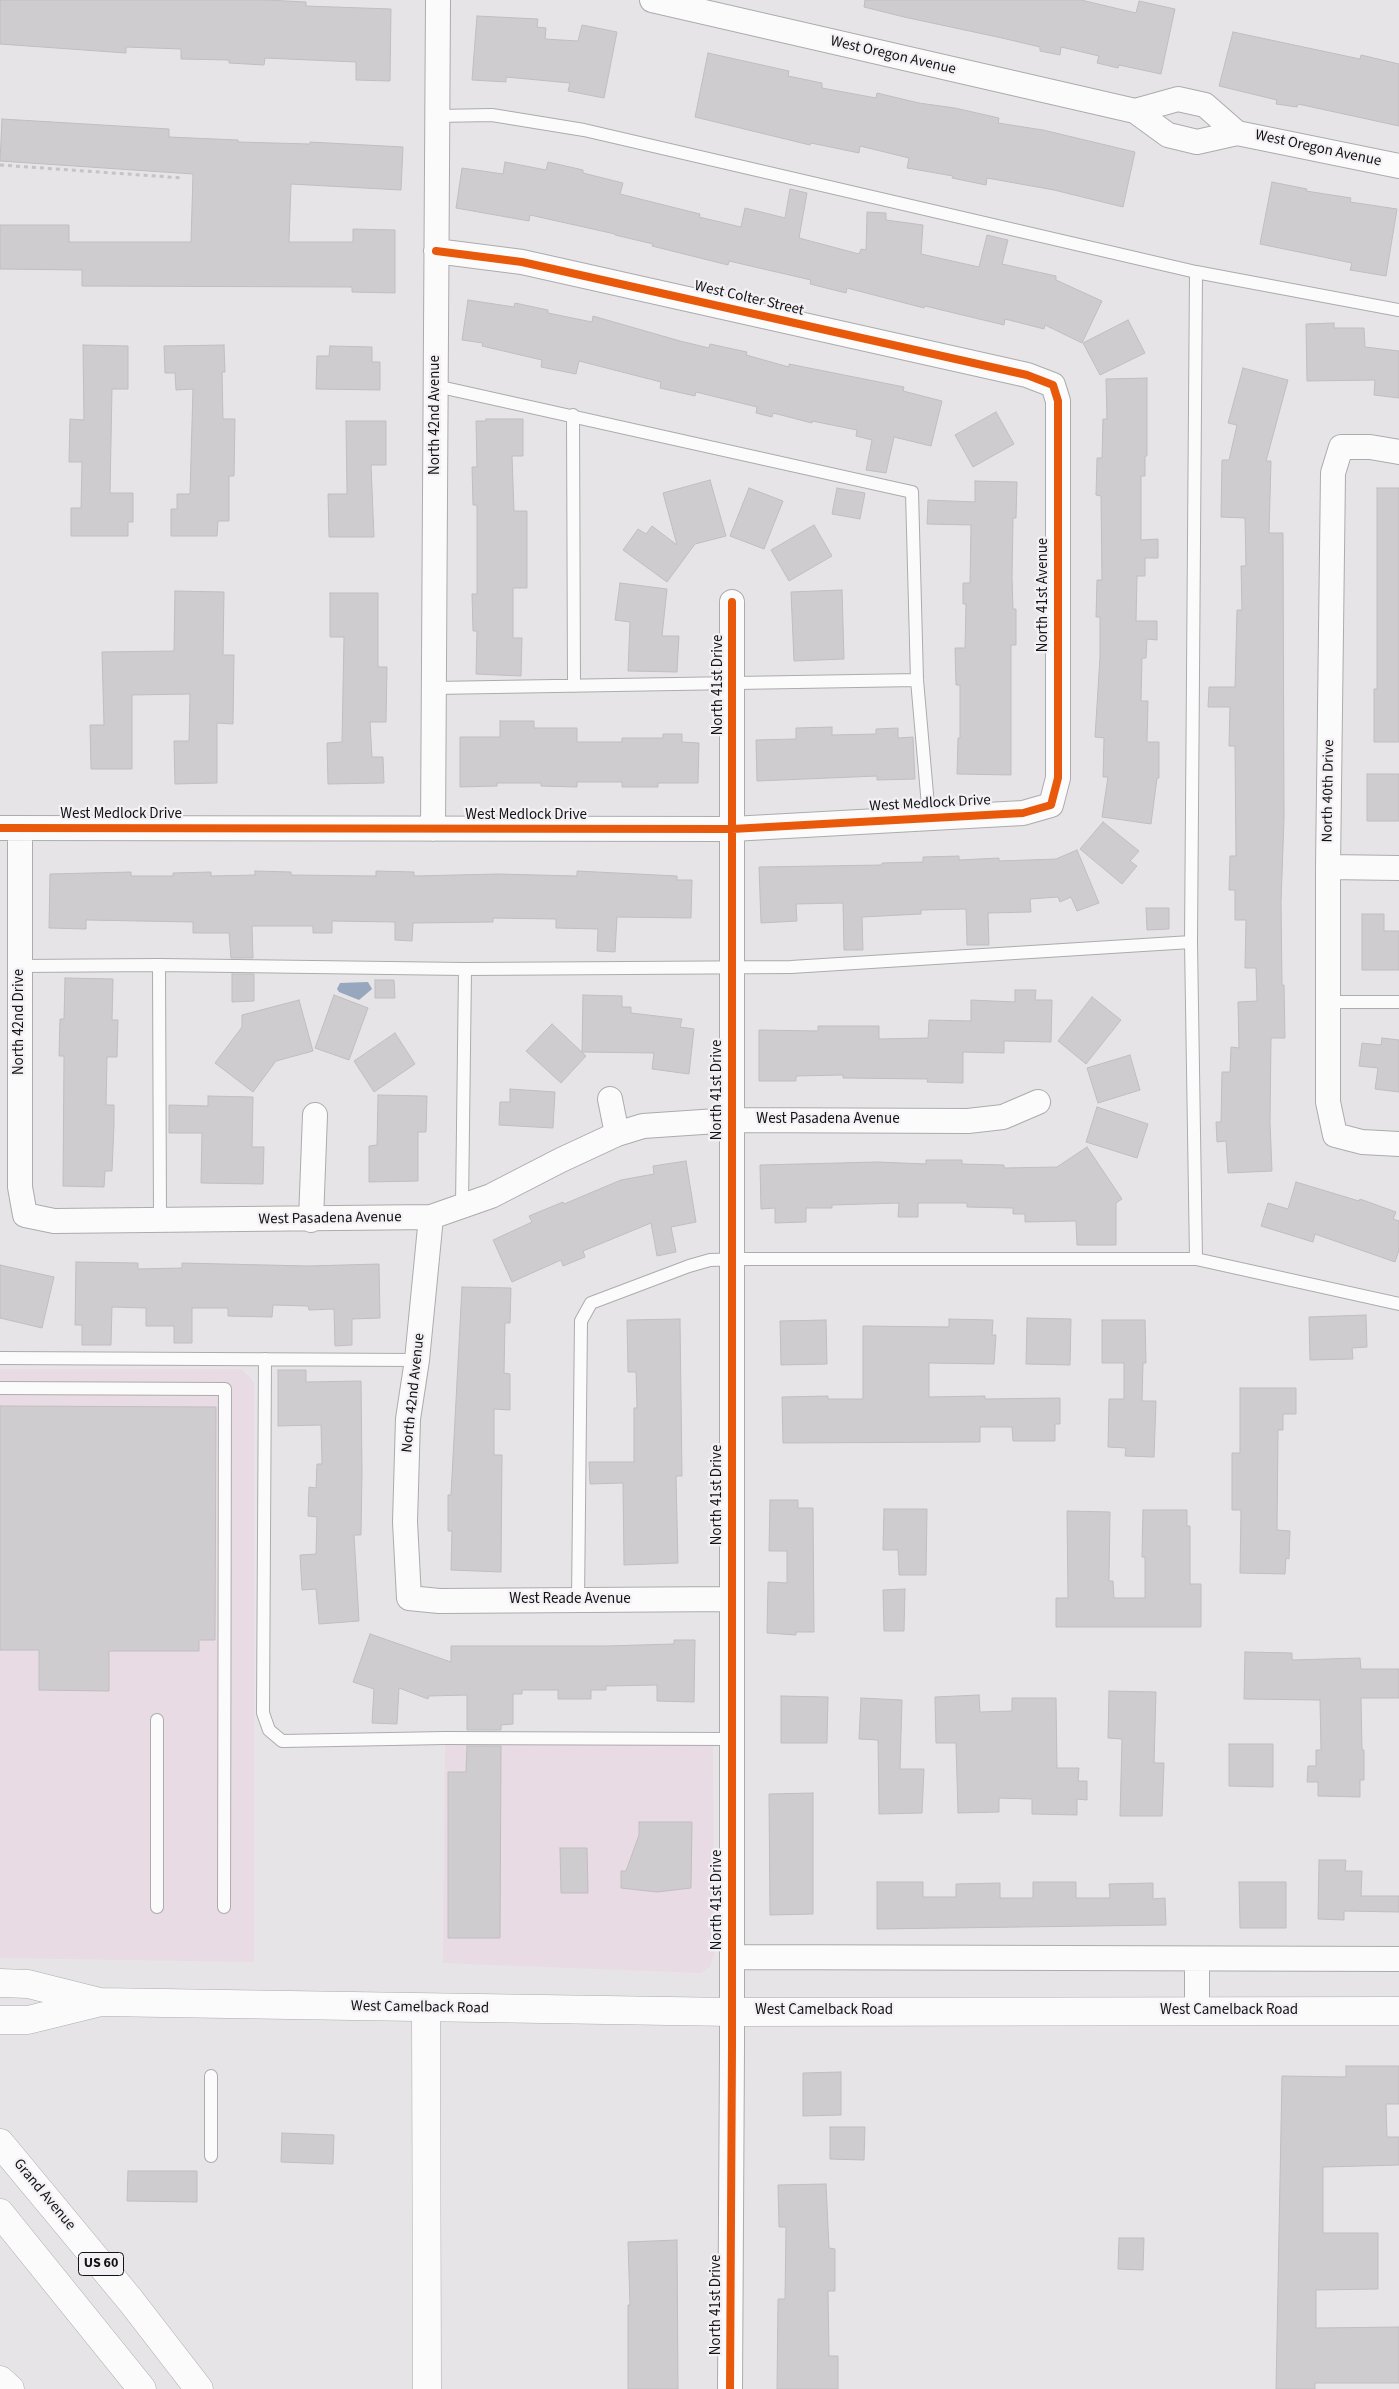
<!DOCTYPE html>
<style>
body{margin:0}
canvas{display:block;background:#e6e4e7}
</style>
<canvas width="1399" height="2389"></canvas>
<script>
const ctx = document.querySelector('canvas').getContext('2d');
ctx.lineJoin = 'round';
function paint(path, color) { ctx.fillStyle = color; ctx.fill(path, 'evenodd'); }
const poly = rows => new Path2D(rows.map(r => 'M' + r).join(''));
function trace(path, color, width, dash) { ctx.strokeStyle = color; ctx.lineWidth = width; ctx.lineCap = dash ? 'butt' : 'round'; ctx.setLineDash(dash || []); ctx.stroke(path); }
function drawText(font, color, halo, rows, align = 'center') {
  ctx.font = font + ' "Source Sans 3",sans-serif'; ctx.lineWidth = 4.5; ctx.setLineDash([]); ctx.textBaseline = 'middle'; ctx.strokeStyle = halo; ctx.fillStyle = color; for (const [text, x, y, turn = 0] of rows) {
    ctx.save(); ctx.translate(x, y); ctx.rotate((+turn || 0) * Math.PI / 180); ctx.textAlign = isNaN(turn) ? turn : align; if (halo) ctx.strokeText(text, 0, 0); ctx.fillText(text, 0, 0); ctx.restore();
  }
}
paint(poly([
 [0,1369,242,1369,254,1382,254,1962,0,1958],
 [445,1738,713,1739,714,1954,710,1967,701,1973,443,1963]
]), '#e8dbe4');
paint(poly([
 [368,982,372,989,359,1000,339,992,337,989,340,983]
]), '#96a7be');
const building = poly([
 [0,0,267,0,306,2,306,6,391,9,390,81,356,80,356,62,265,58,264,65,229,63,229,60,181,59,181,49,126,47,126,53,0,44,0,0],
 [865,0,1081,0,1136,13,1139,1,1175,9,1161,74,1119,65,1118,68,1097,63,1099,56,1061,47,1060,55,1040,51,1040,47,1002,38,904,17,864,7,865,0],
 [477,16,538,19,537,27,546,28,545,39,578,41,582,25,617,32,604,98,568,91,570,83,506,77,506,82,472,80,477,16],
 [1233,32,1360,59,1361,55,1399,64,1399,126,1298,104,1297,107,1276,104,1277,100,1219,86,1233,32],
 [708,53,789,71,788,76,822,83,822,88,876,98,877,93,919,103,955,108,999,118,998,123,1043,130,1135,152,1123,207,1054,190,987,178,986,185,952,178,953,176,907,168,909,158,860,146,859,153,811,143,810,145,695,117,708,53],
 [2,119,169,129,169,137,238,140,238,142,310,144,310,142,403,147,401,190,291,184,289,242,353,242,353,229,395,230,395,293,352,292,352,287,82,286,82,270,0,269,0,225,69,225,69,242,191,242,193,174,0,161,2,119],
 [505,162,546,170,548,162,583,170,583,173,623,183,620,194,700,214,699,217,741,227,745,208,785,218,790,189,807,193,799,238,859,254,861,249,866,250,867,212,886,213,886,220,923,225,921,254,979,267,987,235,1008,240,1002,264,1056,276,1056,280,1102,301,1082,343,1045,325,1044,329,1005,319,1004,325,925,306,924,308,847,288,846,293,810,284,811,280,729,261,728,265,652,246,653,244,615,235,615,234,530,215,529,221,456,208,462,168,503,174,505,162],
 [1272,182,1307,189,1306,191,1351,198,1350,202,1397,209,1386,276,1350,270,1352,263,1260,244,1272,182],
 [468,300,514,307,515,303,548,310,548,313,592,322,593,316,680,341,709,348,710,344,747,352,746,355,789,367,789,364,904,387,903,391,942,401,931,446,894,437,886,473,866,470,872,440,856,436,857,430,812,421,812,423,773,413,772,417,756,413,757,407,696,392,695,396,660,388,661,382,579,361,576,374,541,367,542,360,482,346,483,343,462,340,468,300],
 [1128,320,1145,353,1100,375,1083,343,1128,320],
 [1334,323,1334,328,1364,328,1365,347,1399,351,1399,398,1374,395,1375,380,1307,381,1306,324,1334,323],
 [83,345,128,346,128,389,112,389,110,493,133,493,133,522,128,522,128,536,71,536,71,508,81,508,82,462,69,462,70,419,84,420,83,345],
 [224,345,225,372,222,372,223,419,235,419,234,476,229,476,229,521,218,521,217,536,171,536,171,509,177,509,177,494,190,494,193,389,176,390,175,373,165,373,164,346,224,345],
 [330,346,372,347,372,362,380,362,380,390,316,389,317,356,329,356,330,346],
 [1243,368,1288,380,1266,461,1271,461,1269,533,1283,533,1284,818,1281,902,1282,985,1284,985,1285,1038,1271,1038,1270,1122,1272,1171,1228,1173,1226,1141,1217,1142,1216,1122,1221,1122,1222,1072,1230,1072,1231,1047,1239,1048,1238,1002,1257,1001,1256,968,1245,968,1246,920,1235,920,1235,890,1229,890,1230,856,1236,856,1235,746,1229,746,1230,707,1208,707,1209,687,1235,687,1237,610,1242,610,1241,566,1246,566,1245,518,1221,517,1222,460,1229,460,1237,425,1228,423,1243,368],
 [1147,378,1147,456,1145,456,1145,476,1141,476,1141,540,1158,539,1158,558,1145,558,1145,576,1137,576,1136,621,1157,621,1157,640,1147,639,1146,658,1142,658,1141,701,1148,701,1147,742,1159,742,1159,778,1157,778,1151,824,1102,817,1108,777,1103,777,1104,738,1095,737,1100,657,1100,617,1096,617,1097,580,1102,580,1101,496,1096,495,1097,458,1102,458,1103,419,1107,419,1106,379,1147,378],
 [996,412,1014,444,973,467,955,435,996,412],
 [486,419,523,419,523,456,512,456,514,511,527,511,527,588,513,588,513,638,522,638,521,676,476,674,477,631,473,631,472,594,477,594,477,505,473,505,472,467,477,467,476,421,486,421,486,419],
 [346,421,386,421,386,465,371,465,374,537,329,537,328,494,347,494,346,421],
 [710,480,726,536,695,544,667,582,623,550,638,529,646,534,652,526,677,545,663,493,710,480],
 [975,481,1017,482,1016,518,1013,518,1012,577,1013,609,1016,609,1016,645,1011,645,1011,775,957,774,958,738,960,738,960,685,956,685,955,648,965,648,966,604,963,604,963,583,970,583,971,525,927,524,928,500,975,502,975,481],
 [749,488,783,501,764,549,730,536,749,488],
 [837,488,865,493,860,519,832,514,837,488],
 [1377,488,1399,488,1399,742,1374,742,1374,689,1377,689,1377,488],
 [814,525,832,556,789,581,771,550,814,525],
 [620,583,667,589,662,636,679,636,677,672,628,671,630,622,615,620,620,583],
 [842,590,844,659,794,661,791,592,842,590],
 [175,591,224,592,223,655,234,655,233,724,217,723,217,783,175,784,174,741,189,741,190,694,132,695,132,769,91,769,90,725,104,725,102,652,174,651,175,591],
 [330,593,378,593,378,667,387,667,386,722,370,722,372,757,383,757,384,783,328,784,327,743,342,742,344,637,330,637,330,593],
 [500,721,534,721,534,728,577,728,577,742,622,742,622,738,663,738,663,734,682,734,682,742,699,743,698,783,658,783,658,787,622,787,622,782,577,782,577,787,541,786,541,783,497,783,497,786,460,787,460,737,500,737,500,721],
 [832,727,832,735,876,734,876,729,898,728,898,738,913,737,915,779,877,780,877,776,757,781,756,740,796,739,796,728,832,727],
 [1367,774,1399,774,1399,821,1367,821,1367,774],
 [1103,822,1139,851,1130,861,1137,866,1122,884,1080,849,1103,822],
 [1077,850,1099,903,1077,911,1071,897,1060,902,1058,897,1030,899,1031,912,988,913,989,945,967,945,966,909,921,910,921,914,862,917,863,950,844,950,843,903,796,904,797,921,761,923,759,867,882,865,882,863,923,862,923,857,959,856,959,860,999,858,999,861,1056,859,1077,850],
 [255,871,291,872,291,875,376,876,376,871,414,872,414,876,498,874,577,876,577,871,677,876,677,880,692,880,691,918,617,917,615,952,597,951,598,929,556,928,556,919,493,918,493,922,413,923,412,941,395,940,395,922,332,921,332,933,313,933,313,926,252,926,253,958,231,958,229,933,193,933,193,922,86,920,86,929,49,928,50,874,131,872,131,876,173,876,173,873,211,872,211,876,255,875,255,871],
 [1146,908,1169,908,1169,929,1147,930,1146,908],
 [1362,914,1384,914,1384,931,1399,931,1399,970,1362,970,1362,914],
 [232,974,254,974,254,1001,232,1002,232,974],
 [65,978,113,979,112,1020,118,1020,117,1057,107,1057,106,1105,114,1105,114,1125,112,1171,105,1171,104,1187,63,1186,64,1056,59,1056,60,1019,64,1019,65,978],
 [375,980,394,980,395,998,375,998,375,980],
 [1015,990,1036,990,1035,1000,1052,1000,1051,1042,1004,1041,1004,1053,963,1052,963,1083,927,1082,928,1079,843,1078,843,1075,796,1076,796,1081,759,1081,759,1030,818,1031,818,1026,879,1026,879,1039,928,1038,929,1020,971,1021,971,1000,1015,1002,1015,990],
 [334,995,368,1008,349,1060,315,1048,334,995],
 [583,995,622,996,622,1007,631,1007,631,1013,682,1019,680,1027,694,1029,689,1074,652,1069,654,1053,582,1052,583,995],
 [1092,997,1121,1020,1086,1064,1058,1041,1092,997],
 [299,1000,313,1051,276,1061,253,1092,215,1063,242,1027,242,1015,299,1000],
 [552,1024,586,1056,561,1083,526,1051,552,1024],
 [395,1033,415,1064,374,1092,354,1061,395,1033],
 [1382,1038,1399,1040,1399,1092,1375,1089,1378,1068,1359,1066,1362,1043,1381,1045,1382,1038],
 [1130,1055,1140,1090,1098,1103,1087,1068,1130,1055],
 [510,1089,555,1092,553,1128,499,1125,500,1102,510,1102,510,1089],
 [378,1095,427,1096,426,1132,418,1132,418,1181,369,1182,369,1146,377,1145,378,1095],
 [208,1096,253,1097,252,1147,264,1147,263,1184,201,1183,202,1133,169,1133,169,1105,208,1106,208,1096],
 [1097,1107,1148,1124,1137,1158,1086,1142,1097,1107],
 [1087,1147,1122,1199,1116,1203,1116,1245,1077,1245,1076,1221,1025,1222,1025,1214,1013,1214,1013,1208,967,1207,967,1203,918,1203,918,1217,898,1217,899,1203,832,1205,832,1208,806,1208,806,1222,775,1223,775,1208,761,1209,760,1165,877,1162,926,1164,926,1160,962,1160,962,1164,1004,1165,1004,1168,1057,1167,1087,1147],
 [686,1161,696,1222,671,1227,676,1252,657,1256,651,1223,583,1251,585,1257,563,1266,561,1260,512,1282,493,1240,532,1222,529,1216,563,1202,564,1204,621,1180,654,1174,653,1166,686,1161],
 [1296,1182,1359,1201,1360,1199,1396,1212,1393,1219,1399,1221,1399,1250,1395,1262,1315,1234,1313,1242,1261,1226,1268,1203,1288,1209,1296,1182],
 [76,1262,138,1263,138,1269,182,1268,182,1263,308,1266,379,1264,380,1318,352,1319,352,1345,335,1346,334,1309,309,1310,308,1306,273,1305,272,1317,228,1316,228,1308,192,1308,192,1343,174,1343,174,1326,146,1326,146,1308,112,1307,111,1345,82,1345,82,1325,75,1325,76,1262],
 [0,1265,54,1277,42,1328,0,1318,0,1265],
 [462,1287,511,1288,510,1323,505,1323,504,1373,510,1374,510,1410,494,1409,494,1455,502,1455,501,1572,451,1570,452,1531,448,1531,448,1495,451,1495,462,1287],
 [1366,1315,1367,1347,1352,1348,1353,1359,1310,1360,1309,1317,1366,1315],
 [1027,1318,1071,1319,1070,1365,1026,1364,1027,1318],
 [680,1319,682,1476,676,1476,678,1563,624,1565,623,1483,590,1484,589,1462,634,1462,634,1408,637,1408,636,1372,628,1372,627,1320,680,1319],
 [949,1319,993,1320,992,1335,996,1335,994,1364,929,1363,929,1397,985,1396,985,1399,1060,1398,1060,1424,1055,1424,1055,1441,1013,1441,1012,1427,980,1427,980,1442,783,1443,782,1397,828,1396,828,1399,863,1399,863,1326,949,1327,949,1319],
 [826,1320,827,1364,781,1365,780,1321,826,1320],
 [1102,1320,1145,1320,1146,1363,1143,1363,1142,1401,1156,1401,1154,1457,1125,1456,1126,1448,1108,1447,1109,1399,1124,1399,1124,1363,1102,1363,1102,1320],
 [278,1370,306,1370,306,1382,361,1381,362,1472,361,1535,354,1535,359,1621,319,1624,316,1589,302,1590,300,1555,316,1554,317,1517,308,1516,309,1487,316,1488,317,1464,322,1464,321,1425,278,1426,278,1370],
 [1240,1388,1296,1388,1296,1414,1283,1414,1283,1430,1278,1430,1277,1530,1290,1531,1289,1559,1286,1558,1285,1574,1240,1573,1241,1510,1232,1510,1232,1453,1240,1453,1240,1388],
 [0,1406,216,1407,215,1640,199,1640,199,1651,109,1651,109,1691,39,1690,39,1650,0,1650,0,1406],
 [770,1500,798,1500,798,1508,813,1508,814,1632,796,1632,796,1635,767,1633,768,1582,787,1583,787,1551,769,1551,770,1500],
 [884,1509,927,1509,926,1575,899,1575,898,1550,883,1550,884,1509],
 [1143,1510,1187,1510,1187,1526,1190,1526,1190,1584,1201,1584,1201,1627,1056,1627,1056,1598,1068,1598,1067,1511,1110,1512,1109,1581,1113,1581,1114,1598,1145,1598,1145,1557,1142,1557,1143,1510],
 [905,1589,904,1631,884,1631,883,1590,905,1589],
 [370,1634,451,1662,451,1646,606,1646,674,1644,674,1640,695,1640,694,1702,657,1701,657,1685,606,1686,606,1690,591,1690,591,1699,558,1699,558,1690,522,1690,522,1694,513,1694,513,1724,501,1725,501,1730,467,1730,467,1695,429,1696,428,1699,399,1688,397,1724,372,1723,374,1689,353,1682,370,1634],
 [1245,1652,1292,1653,1292,1660,1360,1658,1361,1669,1399,1669,1399,1698,1361,1698,1362,1750,1364,1750,1364,1780,1360,1780,1360,1797,1318,1796,1318,1782,1307,1782,1308,1766,1316,1766,1316,1750,1321,1750,1320,1700,1244,1699,1245,1652],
 [1109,1691,1156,1692,1154,1763,1164,1763,1162,1816,1120,1816,1122,1739,1108,1738,1109,1691],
 [979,1695,980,1712,1012,1711,1012,1698,1056,1698,1057,1768,1079,1768,1078,1781,1087,1781,1087,1800,1077,1799,1077,1815,1032,1814,1032,1799,999,1798,999,1812,958,1813,956,1743,936,1743,935,1697,979,1695],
 [781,1696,828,1697,827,1743,781,1743,781,1696],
 [861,1698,902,1700,900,1769,924,1769,922,1813,879,1814,878,1740,859,1739,861,1698],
 [1229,1744,1273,1744,1273,1787,1229,1786,1229,1744],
 [467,1746,501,1746,500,1938,448,1938,448,1772,466,1772,467,1746],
 [813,1793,813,1914,770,1915,769,1794,813,1793],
 [639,1822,692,1822,691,1888,657,1892,621,1888,621,1871,626,1871,639,1835,639,1822],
 [560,1848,587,1848,588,1893,561,1893,560,1848],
 [1319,1860,1346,1860,1345,1871,1362,1871,1361,1896,1399,1896,1399,1912,1344,1911,1344,1920,1318,1919,1319,1860],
 [877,1882,923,1882,923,1897,956,1897,956,1884,1000,1883,1000,1898,1033,1898,1033,1882,1076,1882,1076,1898,1110,1898,1109,1884,1153,1883,1153,1899,1165,1898,1166,1925,877,1929,877,1882],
 [1239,1882,1286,1882,1286,1928,1240,1928,1239,1882],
 [1346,2066,1399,2066,1399,2104,1386,2104,1387,2137,1399,2137,1399,2165,1323,2167,1323,2233,1378,2233,1378,2289,1316,2290,1316,2328,1399,2327,1399,2383,1315,2383,1315,2389,1276,2389,1282,2076,1346,2077,1346,2066],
 [841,2072,841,2115,803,2116,803,2073,841,2072],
 [830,2127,865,2127,864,2160,830,2159,830,2127],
 [282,2133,334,2135,333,2164,281,2162,282,2133],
 [128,2171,197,2171,197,2202,127,2201,128,2171],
 [826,2184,829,2248,835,2249,835,2291,828,2291,829,2356,838,2356,838,2389,777,2389,778,2299,785,2299,786,2227,779,2227,778,2185,826,2184],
 [1119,2238,1144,2238,1143,2270,1118,2269,1119,2238],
 [677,2240,678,2389,628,2389,628,2305,630,2305,628,2242,677,2240]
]);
paint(building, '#cecccf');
trace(building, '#c0bec0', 1);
const lane = poly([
 [437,116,492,115,584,130,1196,272,1399,310],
 [1196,272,1191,942,1196,1259],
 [436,386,912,492,917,680,929,817],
 [573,415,574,686],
 [434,688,917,680],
 [159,965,160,1220],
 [20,966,159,965,465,969,791,967,1191,942],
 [1330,1002,1399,1002],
 [462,1206,465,969],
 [0,1358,417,1360],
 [265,1359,263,1713,269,1730,282,1741,445,1738,732,1739],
 [0,1388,225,1389,224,1907],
 [578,1600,581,1321,591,1303,689,1266,710,1260,744,1259,1196,1259,1399,1304],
 [157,1907,157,1720],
 [211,2076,211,2156]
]);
const street = poly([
 [652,0,1135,111,1168,135,1197,142,1237,133,1399,166],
 [1135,111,1178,99,1205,105,1237,133],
 [1399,452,1370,447,1341,447,1333,473,1328,867,1328,1102,1335,1135,1362,1142,1399,1144],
 [0,828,732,829,1023,813,1051,805,1058,778,1058,401,1053,385,1027,375,522,262,436,251],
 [20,828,20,1187,25,1215,54,1221,431,1217,491,1196,561,1160,617,1134,643,1126,732,1120,968,1121,1003,1117,1038,1102],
 [433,829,438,0],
 [1328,867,1399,868],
 [610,1099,617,1134],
 [431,1217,417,1360,408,1419,405,1522,409,1598,439,1601,732,1599],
 [311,1220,315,1115],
 [732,1957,1399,1959],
 [1197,1959,1197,2010],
 [730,2389,732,2047,732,602]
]);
const primary = poly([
 [0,1983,28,1984,100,2002,732,2012,1399,2011],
 [0,2020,28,2020,97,2003]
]);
const highway = poly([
 [426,2008,427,2389],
 [0,2143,131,2301,199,2389],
 [0,2213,142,2389],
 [0,2380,10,2389]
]);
trace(lane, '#acabad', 14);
trace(street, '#acabad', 26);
trace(primary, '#acabad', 29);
trace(highway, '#acabad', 29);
trace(poly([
 [0,165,183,178]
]), '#c5c4c5', 3, [4, 4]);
trace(lane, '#fbfbfb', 12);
trace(street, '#fbfbfb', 24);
trace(primary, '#fbfbfb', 28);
trace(highway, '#fbfbfb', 28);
trace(poly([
 [0,828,732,829,1023,813,1051,805,1058,778,1058,401,1053,385,1027,375,522,262,436,251],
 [730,2389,732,2047,732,602]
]), '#e8590c', 8);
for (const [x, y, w] of [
 [101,2264,45]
]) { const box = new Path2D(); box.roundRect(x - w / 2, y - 11.5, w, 23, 4); ctx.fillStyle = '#f3f1f5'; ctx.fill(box); trace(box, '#141314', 1); }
drawText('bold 14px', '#141314', null, [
 ["US 60",101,2264]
]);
drawText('15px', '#141314', '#f3f1f5', [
 ["West Oregon Avenue",893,56,13],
 ["West Oregon Avenue",1318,149,12],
 ["West Colter Street",749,299,13],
 ["North 42nd Avenue",436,415,-90],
 ["North 41st Avenue",1044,595,-90],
 ["North 41st Drive",719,685,-90],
 ["North 40th Drive",1329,791,-89],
 ["West Medlock Drive",930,804,-3],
 ["West Medlock Drive",121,815],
 ["West Medlock Drive",526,816],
 ["North 42nd Drive",20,1022,-90],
 ["North 41st Drive",718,1090,-90],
 ["West Pasadena Avenue",828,1120],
 ["West Pasadena Avenue",330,1219,-1],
 ["North 42nd Avenue",414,1393,-84],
 ["North 41st Drive",718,1495,-90],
 ["West Reade Avenue",570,1600],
 ["North 41st Drive",718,1900,-90],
 ["West Camelback Road",420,2008,1],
 ["West Camelback Road",824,2011],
 ["West Camelback Road",1229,2011],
 ["Grand Avenue",44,2195,50],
 ["North 41st Drive",717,2305,-90]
]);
</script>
